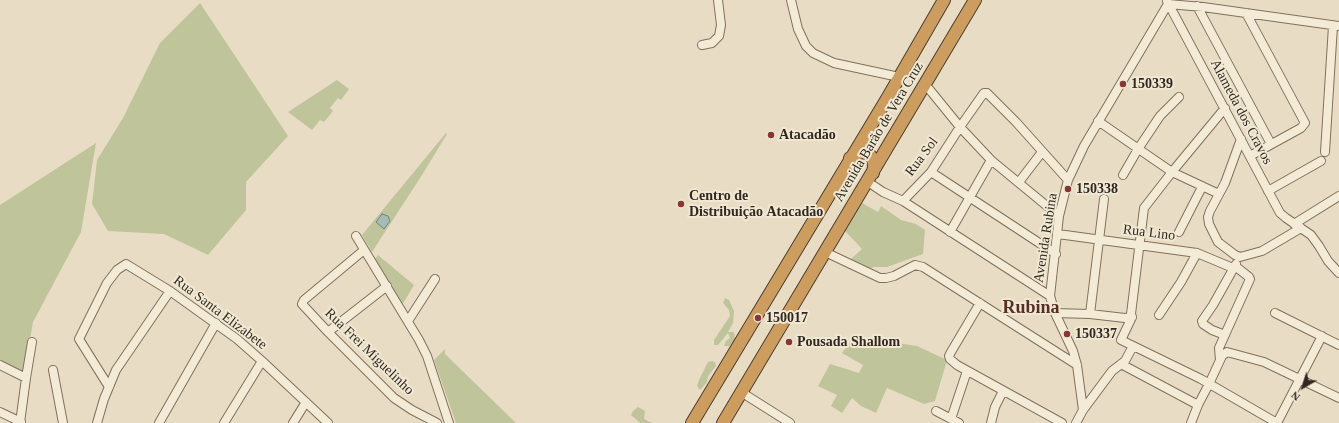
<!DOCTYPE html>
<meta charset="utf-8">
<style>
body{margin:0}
#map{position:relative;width:1339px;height:423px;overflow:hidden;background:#e8ddc4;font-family:Georgia,serif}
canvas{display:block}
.north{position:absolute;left:1283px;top:367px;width:40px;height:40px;-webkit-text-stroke:3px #f0e8d3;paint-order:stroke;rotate:219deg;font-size:11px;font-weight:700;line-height:16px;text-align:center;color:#32281f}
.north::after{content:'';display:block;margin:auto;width:14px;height:18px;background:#32281f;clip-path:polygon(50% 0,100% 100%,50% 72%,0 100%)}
</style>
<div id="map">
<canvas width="1339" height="423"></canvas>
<div class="north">N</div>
</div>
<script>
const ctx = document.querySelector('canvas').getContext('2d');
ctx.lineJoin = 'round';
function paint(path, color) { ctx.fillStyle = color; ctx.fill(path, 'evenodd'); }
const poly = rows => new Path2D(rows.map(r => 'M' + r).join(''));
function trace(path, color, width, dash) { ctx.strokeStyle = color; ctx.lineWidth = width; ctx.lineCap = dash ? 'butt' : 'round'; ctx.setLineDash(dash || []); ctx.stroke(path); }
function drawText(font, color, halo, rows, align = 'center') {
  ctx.font = font + ' Georgia,serif'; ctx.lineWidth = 4; ctx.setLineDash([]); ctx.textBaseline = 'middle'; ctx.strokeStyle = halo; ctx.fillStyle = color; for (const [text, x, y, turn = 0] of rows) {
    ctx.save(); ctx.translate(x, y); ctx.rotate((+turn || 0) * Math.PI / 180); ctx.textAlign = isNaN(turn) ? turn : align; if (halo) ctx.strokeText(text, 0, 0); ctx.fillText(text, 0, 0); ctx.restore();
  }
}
paint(poly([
 [200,3,288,136,246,182,246,210,208,255,164,234,108,231,92,204,97,160,123,118,160,43],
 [337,80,349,89,341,100,338,98,330,108,333,111,324,122,320,120,312,130,288,112],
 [446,133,447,134,422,175,372,252,362,235],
 [96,143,81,232,33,322,24,374,0,363,0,205],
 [862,203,878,212,881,206,901,220,916,224,925,230,923,254,887,267,874,267,869,269,851,259,862,249,845,231],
 [378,255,414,285,402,305,375,259],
 [725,298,729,300,734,311,733,323,728,332,734,332,735,339,730,346,724,346,726,341,730,338,728,333,718,345,714,345,714,340,730,316,729,310,723,303],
 [855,336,872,346,877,340,917,346,947,360,935,401,924,404,887,388,876,413,861,406,852,398,842,413,831,406,837,395,818,386,830,364,859,373,863,365,842,353],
 [445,349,445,354,516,423,456,423,434,360],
 [712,361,715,362,716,366,708,376,707,382,700,390,697,386,699,380,708,362],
 [638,407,645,411,644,419,652,423,640,423,631,415,633,411]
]), '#bfc49a');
const water = poly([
 [382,214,388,216,390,221,384,229,376,222,382,214]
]);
paint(water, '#a5bbb5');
trace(water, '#6e8882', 1);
const minor = poly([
 [791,0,798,29,806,46,813,53,834,63,899,77],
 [1167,1,1280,213,1286,218,1311,235,1319,246,1328,261,1339,273],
 [1168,4,1203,7,1339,26],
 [1197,6,1271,144],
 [1246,13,1305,123,1301,128,1250,156],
 [702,45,712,43,719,36,721,25,718,0],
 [925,84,960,127,991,160,1059,216],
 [1098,121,1172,172,1219,194],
 [1241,139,1225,183,1210,211,1208,217,1209,224,1218,242,1235,255,1240,257,1262,251,1301,228],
 [1325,152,1333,26],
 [931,172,1056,254],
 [1123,175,1138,149,1160,116,1179,97],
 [868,182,883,192,903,201,1050,296],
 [1019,182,1042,152],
 [1268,191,1321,161],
 [903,201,931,172,960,127,981,97,984,93,987,93,1016,122,1068,180],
 [1294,224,1339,196],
 [950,232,991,160],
 [1179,232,1202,187],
 [1058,234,1197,253,1233,268],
 [356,236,419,340,427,356,449,423],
 [364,250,304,300,302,304,328,332,394,398,412,410,437,423],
 [825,252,880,278,886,278,894,276,915,265,923,267,1077,365],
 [980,303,951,352,949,356,950,359,957,365,1062,423],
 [1055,313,1090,314,1125,318,1132,317],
 [1275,313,1339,345],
 [1090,314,1104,199],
 [1159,315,1181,282,1197,253],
 [1132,317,1131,314,1144,208,1172,172,1225,108],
 [1132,317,1121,340,1201,379,1277,423],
 [408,321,435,279],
 [328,332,387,286],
 [1225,335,1212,330,1203,324,1202,321,1213,305,1236,264],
 [1220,360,1219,348,1250,279,1249,277,1235,266],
 [1121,364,1198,405],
 [0,365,26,378],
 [53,370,63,423],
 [109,387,79,339,107,283,117,270,126,264,170,291,237,339,262,361,328,423],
 [741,392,790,423],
 [1083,410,1077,365,1073,351,1055,313,1050,296,1059,216,1068,180,1084,146,1168,4],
 [936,411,959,423],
 [0,412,21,422],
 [951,419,967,371],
 [20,423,26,378,32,342],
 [97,423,104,399,116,370,170,291],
 [159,423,216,323],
 [224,423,262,361],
 [293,423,306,402],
 [991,423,995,407,1003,391],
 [1076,423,1083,410,1112,371,1125,361,1133,346],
 [1191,423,1198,405,1209,384,1222,356,1227,352,1264,362,1339,398],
 [1277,423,1322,336]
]);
const highway = poly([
 [850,158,857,154,862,152,868,153,873,159,874,166,873,173],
 [692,423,888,97,944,0],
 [723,423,975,0]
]);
trace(minor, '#80705d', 10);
trace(highway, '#4e3e31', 14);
trace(minor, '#f4ebd6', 8);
trace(highway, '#cc9d5f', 12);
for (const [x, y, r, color] of [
 [1123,84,4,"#873535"],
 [771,135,4,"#873535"],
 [1068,189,4,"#873535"],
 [681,204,4,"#873535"],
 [758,318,4,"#873535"],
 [1067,334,4,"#873535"],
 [789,342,4,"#873535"]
]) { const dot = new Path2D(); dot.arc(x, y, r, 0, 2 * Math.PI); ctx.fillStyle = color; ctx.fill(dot); trace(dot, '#f0e8d3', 1.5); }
drawText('bold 14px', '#32281f', '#f0e8d3', [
 ["150339",1131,84],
 ["Atacadão",779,135],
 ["150338",1076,189],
 ["Centro de",689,196],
 ["Distribuição Atacadão",689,212],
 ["150017",766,318],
 ["150337",1075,334],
 ["Pousada Shallom",797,342]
], 'left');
drawText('14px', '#32281f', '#f0e8d3', [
 ["Alameda dos Cravos",1241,112,62],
 ["Avenida Barão de Vera Cruz",879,132,-59],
 ["Rua Sol",922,157,-53],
 ["Rua Lino",1149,233,7],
 ["Avenida Rubina",1046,238,-81],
 ["Rua Santa Elizabete",220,313,37],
 ["Rua Frei Miguelinho",369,352,44]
]);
drawText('bold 18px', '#592f24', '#f0e8d3', [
 ["Rubina",1031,308]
]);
</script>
